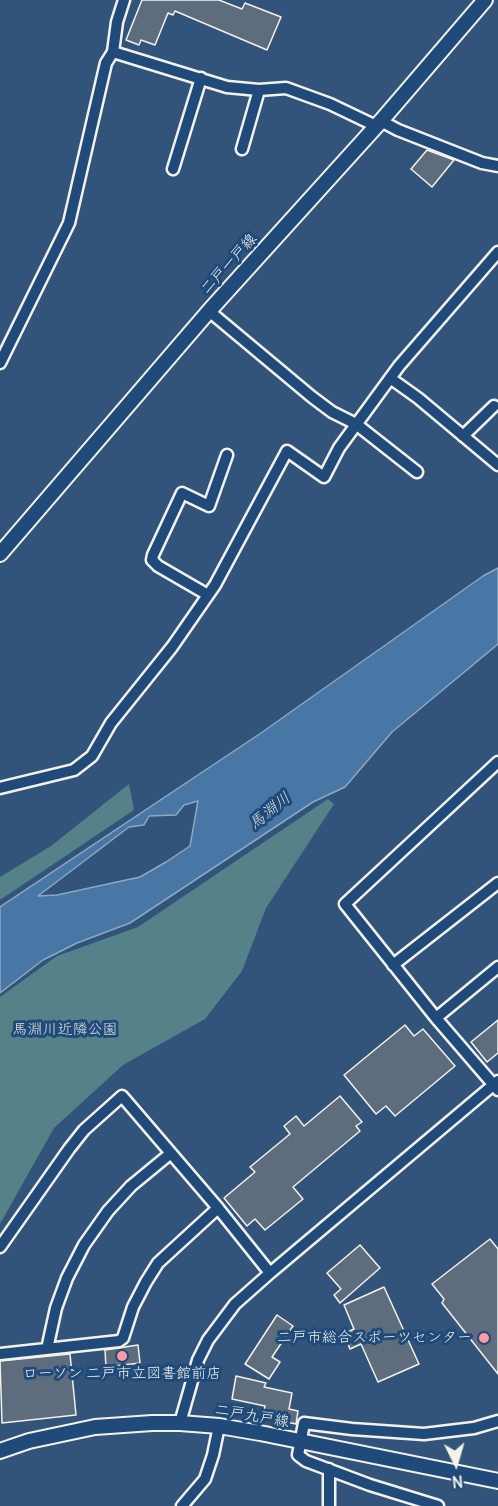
<!DOCTYPE html>
<meta charset="utf-8">
<style>
body{margin:0}
#map{position:relative;width:498px;height:1506px;overflow:hidden;background:#32547b;font-family:Delius,sans-serif}
canvas{display:block}
.north{position:absolute;left:426px;top:1434px;width:60px;height:60px;-webkit-text-stroke:4px #1f4a7a;paint-order:stroke;rotate:175deg;font-size:16px;font-weight:700;line-height:24px;text-align:center;color:#f4f1e8}
.north::after{content:'';display:block;margin:auto;width:21px;height:27px;background:#f4f1e8;clip-path:polygon(50% 0,100% 100%,50% 72%,0 100%)}
</style>
<div id="map">
<canvas width="498" height="1506"></canvas>
<div class="north">N</div>
</div>
<script>
const ctx = document.querySelector('canvas').getContext('2d');
ctx.lineJoin = 'round';
function paint(path, color) { ctx.fillStyle = color; ctx.fill(path, 'evenodd'); }
const poly = rows => new Path2D(rows.map(r => 'M' + r).join(''));
function trace(path, color, width, dash) { ctx.strokeStyle = color; ctx.lineWidth = width; ctx.lineCap = dash ? 'butt' : 'round'; ctx.setLineDash(dash || []); ctx.stroke(path); }
function drawText(font, color, halo, rows, align = 'center') {
  ctx.font = font + ' Delius,"Klee One",sans-serif'; ctx.lineWidth = 6; ctx.setLineDash([]); ctx.textBaseline = 'middle'; ctx.strokeStyle = halo; ctx.fillStyle = color; for (const [text, x, y, turn = 0] of rows) {
    ctx.save(); ctx.translate(x, y); ctx.rotate((+turn || 0) * Math.PI / 180); ctx.textAlign = isNaN(turn) ? turn : align; if (halo) ctx.strokeText(text, 0, 0); ctx.fillText(text, 0, 0); ctx.restore();
  }
}
paint(poly([
 [129,784,134,810,0,900,0,877,51,846],
 [328,799,334,804,266,908,242,971,205,1019,123,1065,54,1128,0,1224,0,997,57,956,138,927]
]), '#558189');
const water = poly([
 [498,568,498,644,392,732,345,787,313,802,130,923,77,943,43,960,0,993,0,907,261,733,483,576,498,568],
 [198,801,190,846,166,862,140,877,57,895,38,896,129,827,144,825,149,816,176,815,184,805,198,801]
]);
paint(water, '#4977a5');
trace(water, '#8da8c0', 1.5);
const building = poly([
 [142,0,219,0,242,9,245,3,281,17,267,50,175,11,173,15,168,13,155,45,141,40,139,45,126,40,142,0],
 [427,150,454,160,432,187,411,169,427,150],
 [498,1020,498,1053,487,1062,471,1042,498,1020],
 [405,1025,414,1036,423,1029,455,1066,395,1116,386,1106,376,1114,344,1075,405,1025],
 [340,1096,362,1122,356,1126,360,1131,293,1187,303,1199,265,1230,255,1219,247,1226,224,1198,255,1172,250,1167,290,1134,284,1126,296,1116,304,1126,340,1096],
 [490,1239,498,1249,498,1374,442,1303,444,1299,432,1284,490,1239],
 [360,1245,380,1268,340,1303,334,1295,341,1289,327,1273,360,1245],
 [384,1287,419,1364,378,1382,361,1344,350,1349,344,1334,354,1329,344,1305,384,1287],
 [277,1315,293,1326,272,1357,280,1362,269,1379,245,1364,277,1315],
 [138,1345,140,1363,106,1367,105,1350,138,1345],
 [70,1354,76,1415,2,1423,0,1361,70,1354],
 [236,1376,266,1383,264,1387,292,1393,289,1409,298,1411,296,1424,263,1417,265,1406,232,1399,236,1376]
]);
paint(building, '#5e6d7e');
trace(building, '#f4f1e8', 1.5);
const minor = poly([
 [113,52,227,87,259,90,286,88,330,104,376,126],
 [381,121,398,130,482,163,498,166],
 [242,149,259,90],
 [173,169,201,78],
 [209,311,312,397,332,412,356,424,417,472],
 [0,363,69,223,106,63,113,52,117,22,124,0],
 [390,378,418,398,498,465],
 [463,436,494,406],
 [208,595,158,566,152,560,153,555,182,493,209,506,227,455],
 [0,788,74,770,92,756,111,723,172,647,215,585,287,451,324,477,339,448,399,366,498,252],
 [393,965,498,883],
 [436,1018,498,967],
 [498,1090,436,1018,345,904,498,762],
 [0,1247,69,1149,84,1130,122,1096,218,1208,270,1273],
 [47,1349,56,1308,67,1278,84,1245,108,1211,131,1186,171,1153],
 [0,1354,119,1341,123,1338,133,1307,146,1282,158,1263,218,1208],
 [180,1423,198,1360,208,1340,235,1304,270,1273,498,1081],
 [182,1506,205,1479,213,1455,219,1426],
 [329,1506,329,1469],
 [438,1506,370,1485,306,1461,298,1455,304,1423,352,1429,424,1434,474,1428,498,1421]
]);
const major = poly([
 [0,554,209,311,381,121,485,0],
 [0,1451,29,1441,95,1427,152,1423,180,1423,219,1426,260,1433,498,1481]
]);
trace(minor, '#f4f1e8', 15);
trace(major, '#f4f1e8', 18);
trace(minor, '#1f4a7a', 10);
trace(major, '#1f4a7a', 14);
for (const [x, y, r, color] of [
 [484,1338,6,"#ff9aa2"],
 [122,1356,6,"#ff9aa2"]
]) { const dot = new Path2D(); dot.arc(x, y, r, 0, 2 * Math.PI); ctx.fillStyle = color; ctx.fill(dot); trace(dot, '#1f4a7a', 2); }
drawText('15px', '#f4f1e8', '#1f4a7a', [
 ["二戸一戸線",229,264,-48],
 ["二戸九戸線",252,1416,10]
]);
drawText('15px', '#dce0da', '#1f4a7a', [
 ["馬淵川近隣公園",65,1030]
]);
drawText('15px', '#f4f1e8', '#1f4a7a', [
 ["二戸市総合スポーツセンター",472,1338],
 ["ローソン 二戸市立図書館前店",122,1374,"center"]
], 'right');
drawText('italic 16px', '#dadfde', '#1f4a7a', [
 ["馬淵川",270,811,-39]
]);
</script>
